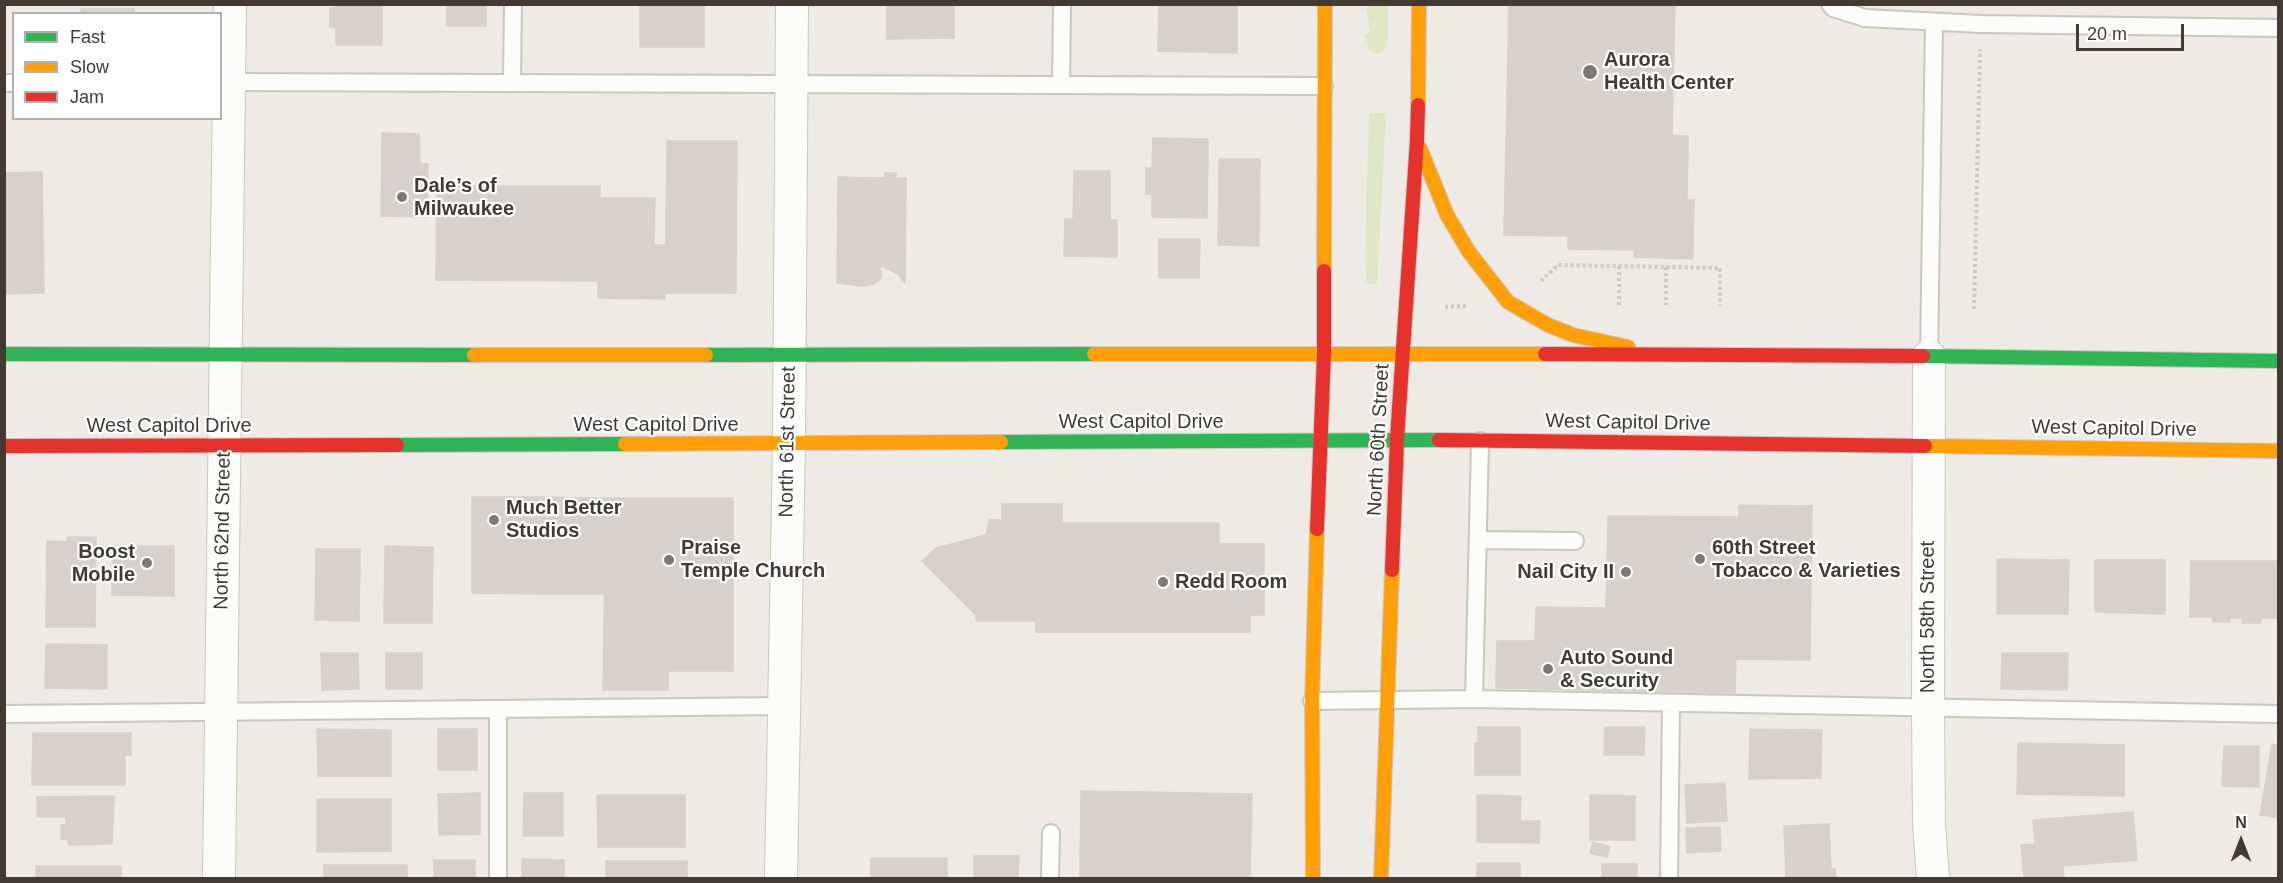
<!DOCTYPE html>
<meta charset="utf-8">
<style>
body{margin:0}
#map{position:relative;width:2283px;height:883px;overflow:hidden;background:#eeeae6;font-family:Arial,sans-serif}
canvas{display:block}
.frame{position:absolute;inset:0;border:6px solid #433a34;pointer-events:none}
.legend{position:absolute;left:12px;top:12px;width:210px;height:108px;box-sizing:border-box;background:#fff;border:2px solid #b4b0ae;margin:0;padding:8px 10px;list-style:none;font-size:18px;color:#433a34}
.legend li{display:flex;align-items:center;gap:12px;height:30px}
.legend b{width:30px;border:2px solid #b4b0ae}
.north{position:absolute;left:2211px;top:811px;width:60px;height:60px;-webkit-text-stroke:4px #fff;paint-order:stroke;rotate:0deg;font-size:16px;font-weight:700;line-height:24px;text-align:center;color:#433a34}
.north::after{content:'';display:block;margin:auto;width:21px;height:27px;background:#433a34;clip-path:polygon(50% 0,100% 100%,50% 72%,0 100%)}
.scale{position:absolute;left:2076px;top:24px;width:108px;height:27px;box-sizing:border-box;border:3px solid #433a34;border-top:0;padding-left:8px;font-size:18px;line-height:21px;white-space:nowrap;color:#433a34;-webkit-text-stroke:4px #fff;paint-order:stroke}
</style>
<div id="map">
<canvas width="2283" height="883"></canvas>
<div class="frame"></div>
<ul class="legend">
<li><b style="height:8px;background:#30b455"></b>Fast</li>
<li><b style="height:8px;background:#ff9f0a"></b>Slow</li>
<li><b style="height:8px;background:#e5322d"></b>Jam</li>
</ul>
<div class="north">N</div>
<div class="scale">20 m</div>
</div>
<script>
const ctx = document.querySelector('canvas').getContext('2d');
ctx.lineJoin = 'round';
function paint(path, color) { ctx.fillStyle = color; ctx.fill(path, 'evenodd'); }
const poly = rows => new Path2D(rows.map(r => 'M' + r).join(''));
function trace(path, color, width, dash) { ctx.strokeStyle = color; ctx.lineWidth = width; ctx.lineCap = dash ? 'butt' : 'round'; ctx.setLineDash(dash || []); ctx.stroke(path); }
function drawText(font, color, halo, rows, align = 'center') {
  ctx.font = font + ' Arial,sans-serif'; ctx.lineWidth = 4.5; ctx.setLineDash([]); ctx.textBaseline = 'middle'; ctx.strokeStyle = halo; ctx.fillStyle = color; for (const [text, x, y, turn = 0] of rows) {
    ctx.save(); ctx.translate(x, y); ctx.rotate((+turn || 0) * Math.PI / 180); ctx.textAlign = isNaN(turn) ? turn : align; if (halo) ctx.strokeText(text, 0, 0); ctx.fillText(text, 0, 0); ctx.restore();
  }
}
paint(poly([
 [1366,5,1388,5,1388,44,1383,52,1377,54,1369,50,1364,35,1370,32],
 [1369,113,1386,113,1377,285,1367,284,1365,262]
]), '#e0e7c7');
const building = poly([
 [336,4,382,4,382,45,336,45,336,27,330,27,330,8,336,8,336,4],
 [447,4,486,4,486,26,447,26,447,4],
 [640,4,704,4,704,47,640,47,640,4],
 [887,4,954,4,954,38,887,39,887,4],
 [1159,4,1237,4,1237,53,1158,51,1159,4],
 [1509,4,1675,4,1672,135,1688,136,1687,200,1694,200,1693,259,1634,257,1634,250,1568,249,1568,236,1504,235,1509,4],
 [81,9,134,9,134,14,81,14,81,9],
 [382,133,419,134,420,164,428,164,427,217,381,216,382,133],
 [1153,138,1208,139,1207,218,1152,217,1152,194,1146,194,1146,168,1152,168,1153,138],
 [667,141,737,141,736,293,665,293,667,141],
 [1219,159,1260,159,1259,246,1218,245,1219,159],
 [1074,171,1110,171,1110,220,1117,220,1117,257,1064,256,1065,219,1073,219,1074,171],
 [42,172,44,293,4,294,4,173,42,172],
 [885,173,896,173,896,178,906,178,905,283,898,274,884,267,879,267,881,271,881,278,874,284,862,286,837,283,838,177,885,178,885,173],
 [437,186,600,186,599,281,436,280,437,186],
 [600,198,655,198,654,245,666,245,665,299,598,298,600,198],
 [1159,239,1200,239,1199,278,1159,278,1159,239],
 [472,497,538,497,538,594,472,593,472,497],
 [538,497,606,498,603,594,538,594,538,497],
 [606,498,733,498,733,671,668,671,668,690,603,690,606,498],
 [1002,504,1062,504,1062,523,1219,523,1219,544,1264,544,1264,615,1250,615,1250,632,1036,632,1036,621,976,621,976,615,949,588,986,535,989,520,1002,520,1002,504],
 [1739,505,1812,506,1810,660,1736,659,1739,505],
 [1608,516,1739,517,1735,693,1496,688,1497,641,1535,641,1536,607,1606,608,1608,516],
 [986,535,949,588,922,561,936,548,986,535],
 [67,537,96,537,95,627,46,627,47,541,67,542,67,537],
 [113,546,174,546,174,596,112,595,113,546],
 [385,546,433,547,432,623,384,623,385,546],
 [316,549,360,549,359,621,315,620,316,549],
 [1997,559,2069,560,2068,614,1997,614,1997,559],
 [2095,560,2165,560,2165,614,2095,612,2095,560],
 [2191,561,2278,561,2278,618,2261,618,2261,623,2242,623,2242,618,2230,618,2230,622,2213,622,2213,617,2190,617,2191,561],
 [46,644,107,645,107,689,45,688,46,644],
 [321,653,358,653,359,689,322,690,321,653],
 [386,653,422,653,422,689,386,689,386,653],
 [2002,653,2068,653,2067,690,2001,689,2002,653],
 [1478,727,1520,727,1520,775,1475,775,1475,743,1478,743,1478,727],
 [1605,727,1645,727,1644,755,1604,755,1605,727],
 [317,729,391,730,391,776,318,776,317,729],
 [438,729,477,729,477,770,438,770,438,729],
 [1750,729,1822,730,1821,778,1749,779,1750,729],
 [33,733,131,733,131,755,125,755,125,785,32,785,33,733],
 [2018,743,2124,745,2124,796,2017,794,2018,743],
 [2272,744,2278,745,2278,818,2260,815,2272,744],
 [2224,746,2259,746,2259,787,2222,786,2224,746],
 [1725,783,1727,821,1687,823,1685,785,1725,783],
 [1081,791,1252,794,1250,878,1080,878,1081,791],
 [480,793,480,834,439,835,438,794,480,793],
 [524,793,563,793,563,836,523,836,524,793],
 [597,795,685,795,685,847,598,847,597,795],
 [1477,795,1521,796,1520,821,1540,821,1539,843,1477,842,1477,795],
 [1590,795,1635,796,1635,840,1590,840,1590,795],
 [114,796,112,844,68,845,68,839,61,839,61,825,66,825,66,817,37,817,37,797,114,796],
 [317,799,391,799,391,851,317,852,317,799],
 [2133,812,2137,860,2063,866,2064,878,2024,878,2021,845,2035,844,2033,820,2133,812],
 [1829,824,1831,869,1835,869,1836,878,1786,878,1784,826,1829,824],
 [1720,827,1721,851,1687,853,1686,828,1720,827],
 [1593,842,1610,847,1607,857,1590,853,1593,842],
 [974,856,1019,856,1018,878,974,878,974,856],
 [871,858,947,858,947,878,871,878,871,858],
 [522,859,564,860,564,878,522,878,522,859],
 [434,860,475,860,475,878,434,878,434,860],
 [606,861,687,861,687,878,606,878,606,861],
 [1477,863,1520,863,1520,878,1477,878,1477,863],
 [1602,864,1637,864,1637,878,1602,878,1602,864],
 [324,865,407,865,407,878,324,878,324,865],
 [36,866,121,866,121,878,36,878,36,866]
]);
paint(building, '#d6d1cd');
trace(building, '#d6d1cc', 1.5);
const lane = poly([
 [1830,4,1833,8,1865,18,1981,24,2278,28],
 [224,82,1324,86],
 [4,83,14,83],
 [512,83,513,4],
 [1061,85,1062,4],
 [1929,356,1934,22],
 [1478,540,1575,541],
 [1474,699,1480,441],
 [1312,701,1474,699,2278,714],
 [4,714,784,706],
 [498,878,498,710],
 [1050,878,1051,833],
 [1669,878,1671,704]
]);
const street = poly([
 [1929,356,1928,708,1929,824,1933,878],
 [219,878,230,4],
 [781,878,789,444,792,4]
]);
const fast = poly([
 [4,354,474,355],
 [706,355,1094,354],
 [1923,356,2278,361],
 [1001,442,1439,440],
 [397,445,625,444]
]);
const slow = poly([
 [1418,105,1419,4],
 [1420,148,1447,215,1469,252,1508,302,1548,325,1573,335,1628,347],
 [1324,271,1325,4],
 [1094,354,1545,354],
 [474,355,706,355],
 [625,444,1001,442],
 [1925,446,2278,451],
 [1313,878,1312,701,1317,529],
 [1381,878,1392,570]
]);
const jam = poly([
 [1545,354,1923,356],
 [1439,440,1925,446],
 [4,446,397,445],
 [1317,529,1324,353,1324,271],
 [1392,570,1397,439,1417,140,1418,105]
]);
trace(lane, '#cac6c2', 20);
trace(street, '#cac6c2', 34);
trace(fast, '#cec7bf', 16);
trace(slow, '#cec7bf', 16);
trace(jam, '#cec7bf', 16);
trace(poly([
 [1619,266,1619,305],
 [1666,267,1666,305],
 [1541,281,1558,265,1720,268,1720,306],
 [1445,307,1468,306],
 [1974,309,1980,49]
]), '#ccc9c6', 4, [3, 3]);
trace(lane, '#fcfcfb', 16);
trace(street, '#fcfcfb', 32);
trace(fast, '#30b455', 14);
trace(slow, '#ff9f0a', 14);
trace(jam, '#e5322d', 14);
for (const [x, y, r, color] of [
 [1590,72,8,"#7f7872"],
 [402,197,6,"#7f7872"],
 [494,520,6,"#7f7872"],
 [1700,559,6,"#7f7872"],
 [669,560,6,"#7f7872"],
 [147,563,6,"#7f7872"],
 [1626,572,6,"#7f7872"],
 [1163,582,6,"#7f7872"],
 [1548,669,6,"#7f7872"]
]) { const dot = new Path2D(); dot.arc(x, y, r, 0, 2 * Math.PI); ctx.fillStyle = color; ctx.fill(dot); trace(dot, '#fff', 2); }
drawText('bold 20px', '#433a34', '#fff', [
 ["Aurora",1604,60],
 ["Health Center",1604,83],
 ["Dale’s of",414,186],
 ["Milwaukee",414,209],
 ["Much Better",506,508],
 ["Studios",506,531],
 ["Praise",681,548],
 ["Temple Church",681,571],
 ["60th Street",1712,548],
 ["Tobacco & Varieties",1712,571],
 ["Boost",135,552,"right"],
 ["Mobile",135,575,"right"],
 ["Nail City II",1614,572,"right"],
 ["Redd Room",1175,582],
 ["Auto Sound",1560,658],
 ["& Security",1560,681]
], 'left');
drawText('20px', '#433a34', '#fff', [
 ["West Capitol Drive",1141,422],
 ["West Capitol Drive",1628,423,1],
 ["West Capitol Drive",656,425],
 ["West Capitol Drive",169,426],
 ["West Capitol Drive",2114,429,1],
 ["North 60th Street",1379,440,-87],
 ["North 61st Street",788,442,-89],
 ["North 62nd Street",223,531,-89],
 ["North 58th Street",1928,617,-90]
]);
</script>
